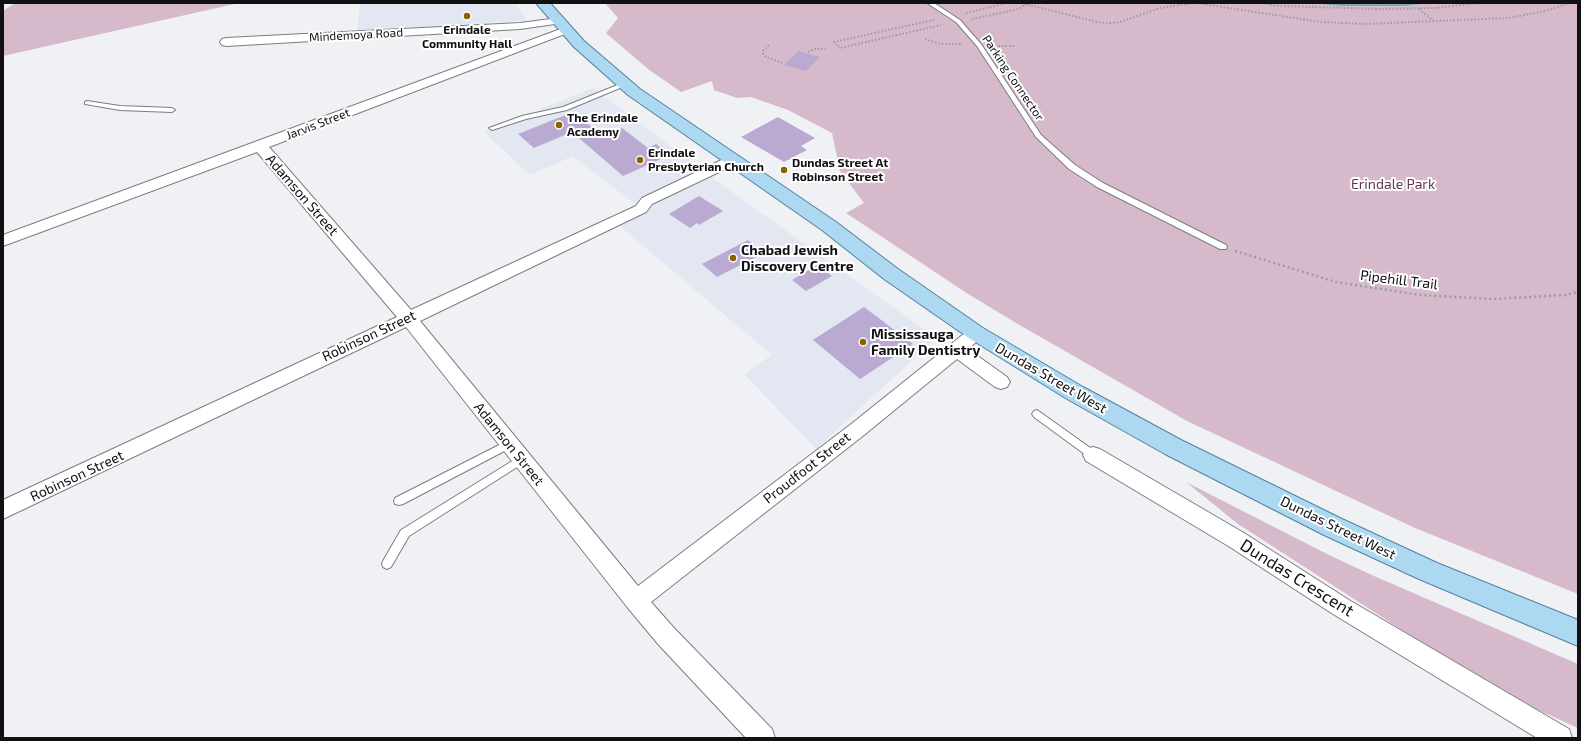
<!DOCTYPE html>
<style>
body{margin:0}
#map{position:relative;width:1581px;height:741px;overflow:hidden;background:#eff1f5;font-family:"Exo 2",sans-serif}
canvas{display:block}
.frame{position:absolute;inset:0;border:4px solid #111113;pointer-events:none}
</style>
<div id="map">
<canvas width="1581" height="741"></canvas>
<div class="frame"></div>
</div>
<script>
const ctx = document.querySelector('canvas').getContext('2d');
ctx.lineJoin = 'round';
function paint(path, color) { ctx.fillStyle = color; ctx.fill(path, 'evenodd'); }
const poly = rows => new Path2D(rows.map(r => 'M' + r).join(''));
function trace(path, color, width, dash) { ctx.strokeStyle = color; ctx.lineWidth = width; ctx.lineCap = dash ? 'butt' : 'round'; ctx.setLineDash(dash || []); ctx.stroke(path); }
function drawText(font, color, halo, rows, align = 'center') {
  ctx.font = font + ' "Exo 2",sans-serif'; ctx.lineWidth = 4; ctx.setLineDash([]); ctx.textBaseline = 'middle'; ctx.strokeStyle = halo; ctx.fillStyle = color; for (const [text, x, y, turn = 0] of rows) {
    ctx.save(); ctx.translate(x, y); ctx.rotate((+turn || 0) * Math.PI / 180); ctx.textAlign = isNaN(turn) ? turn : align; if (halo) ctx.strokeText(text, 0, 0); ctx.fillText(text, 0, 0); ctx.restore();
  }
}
paint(poly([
 [360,3,515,3,527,20,357,31],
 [593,88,722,185,936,338,816,449,744,374,772,355,615,222,641,209,573,156,530,175,484,132]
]), '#e2e7f2');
paint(poly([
 [15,3,239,3,3,56,3,11],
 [605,3,1578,3,1578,594,1415,528,1187,421,1016,323,965,292,846,213,864,203,840,171,832,133,788,110,751,97,737,98,714,90,712,81,681,92,648,69,606,33,618,18],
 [1186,482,1329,555,1374,576,1578,664,1578,728,1536,709,1405,632,1238,524]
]), '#d6bacc');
paint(poly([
 [1312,3,1429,3,1405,6,1342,6]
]), '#75adb0');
paint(poly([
 [798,51,820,57,806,71,784,65],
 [573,112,603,136,622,128,648,148,656,144,670,155,623,176,572,132,534,148,518,134],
 [778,117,815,138,801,146,807,150,784,162,741,137],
 [699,196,723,211,699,225,697,223,690,228,669,214],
 [748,240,764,253,717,277,702,264],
 [817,265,832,276,806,291,792,280],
 [864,307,913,344,860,379,813,340]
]), '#baa9d1');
const lane = poly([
 [927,3,934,3,960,20,981,44,1041,135,1075,165,1103,183,1226,245,1227,247,1226,249,1220,249,1097,187,1069,169,1036,137,977,46,956,22,927,3],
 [625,82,628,84,627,85,567,110,526,119,492,130,489,128,522,116,563,107,625,82],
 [87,101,120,106,172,108,175,110,172,112,120,110,85,104,85,102,87,101],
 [1037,410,1096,452,1098,455,1096,458,1093,459,1090,458,1034,417,1032,414,1034,411,1037,410],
 [509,440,512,441,514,444,512,447,403,504,399,505,395,504,394,501,395,498,509,440],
 [522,455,525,456,527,459,525,462,409,536,391,567,387,569,383,567,382,564,383,561,401,530,522,455]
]);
const street = poly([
 [558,18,562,19,564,21,562,23,520,29,226,46,222,45,220,42,222,39,226,38,520,23,558,18],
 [566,27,570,28,572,30,570,32,269,147,411,310,636,206,642,198,728,157,733,156,738,157,740,160,738,163,652,204,646,212,420,321,638,586,850,425,970,329,976,327,982,329,985,333,982,337,968,349,1007,377,1010,382,1007,387,1001,389,995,387,957,359,864,435,651,602,674,628,772,729,775,738,746,738,658,644,628,608,406,327,3,519,3,500,397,317,257,152,3,246,3,235,566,27],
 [1093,447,1100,449,1244,533,1349,600,1569,729,1572,738,1537,738,1333,614,1230,547,1086,461,1083,455,1086,449,1093,447]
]);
const primary = poly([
 [536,3,550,3,584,41,640,89,836,222,898,269,983,328,1083,387,1181,440,1342,519,1437,563,1578,620,1578,646,1419,579,1324,535,1165,454,1067,399,969,338,884,279,822,230,628,95,574,47,536,3]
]);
trace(lane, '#7c7d81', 2);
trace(street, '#7c7d81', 2);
trace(primary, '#53819d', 2);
trace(poly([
 [1021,3,1097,22,1111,23,1120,22,1160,8,1195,3],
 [1196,3,1321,22,1366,24,1509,18,1545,11,1570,3],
 [1260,3,1279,6,1379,9,1434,8,1481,3],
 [1419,9,1435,22],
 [966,13,1006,3],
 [972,19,1019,9,1028,3],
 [934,20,834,42,840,48,941,25],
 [925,39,940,44,962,44],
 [769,45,763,51,763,54,766,57,783,63],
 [995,46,1014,46],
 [808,52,814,49,826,49]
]), '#9a9c9f', 2, [1.5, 2]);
trace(poly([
 [1235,251,1336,282,1420,295,1493,299,1565,295,1578,292]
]), '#9a9c9f', 2.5, [2, 3]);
paint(lane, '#fff');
paint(street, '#fff');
paint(primary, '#add8f1');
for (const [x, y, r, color] of [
 [467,16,4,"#886300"],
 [559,125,4,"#886300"],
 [640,160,4,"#886300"],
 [784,170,4,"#886300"],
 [733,258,4,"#886300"],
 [863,342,4,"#886300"]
]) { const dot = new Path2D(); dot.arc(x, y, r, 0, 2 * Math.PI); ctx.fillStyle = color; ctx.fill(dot); trace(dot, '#fff', 1.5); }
drawText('bold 12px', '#111113', '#fff', [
 ["Erindale",467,30,"center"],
 ["Community Hall",467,44,"center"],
 ["The Erindale",567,118],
 ["Academy",567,132],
 ["Erindale",648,153],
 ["Presbyterian Church",648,167],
 ["Dundas Street At",792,163],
 ["Robinson Street",792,177]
], 'left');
drawText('12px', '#111113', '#fff', [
 ["Mindemoya Road",356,35,-3],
 ["Parking Connector",1013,78,56],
 ["Jarvis Street",318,124,-21]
]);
drawText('14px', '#663358', '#fff', [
 ["Erindale Park",1393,184]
]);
drawText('14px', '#111113', '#fff', [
 ["Adamson Street",302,195,49],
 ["Pipehill Trail",1399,280,7],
 ["Robinson Street",369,336,-25],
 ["Dundas Street West",1051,378,30],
 ["Adamson Street",509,444,51],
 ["Proudfoot Street",807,468,-38],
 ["Robinson Street",77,476,-25],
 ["Dundas Street West",1338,528,26]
]);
drawText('bold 14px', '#111113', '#fff', [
 ["Chabad Jewish",741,250],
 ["Discovery Centre",741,266],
 ["Mississauga",871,334],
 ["Family Dentistry",871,350]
], 'left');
drawText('17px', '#111113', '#fff', [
 ["Dundas Crescent",1297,578,32]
]);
</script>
